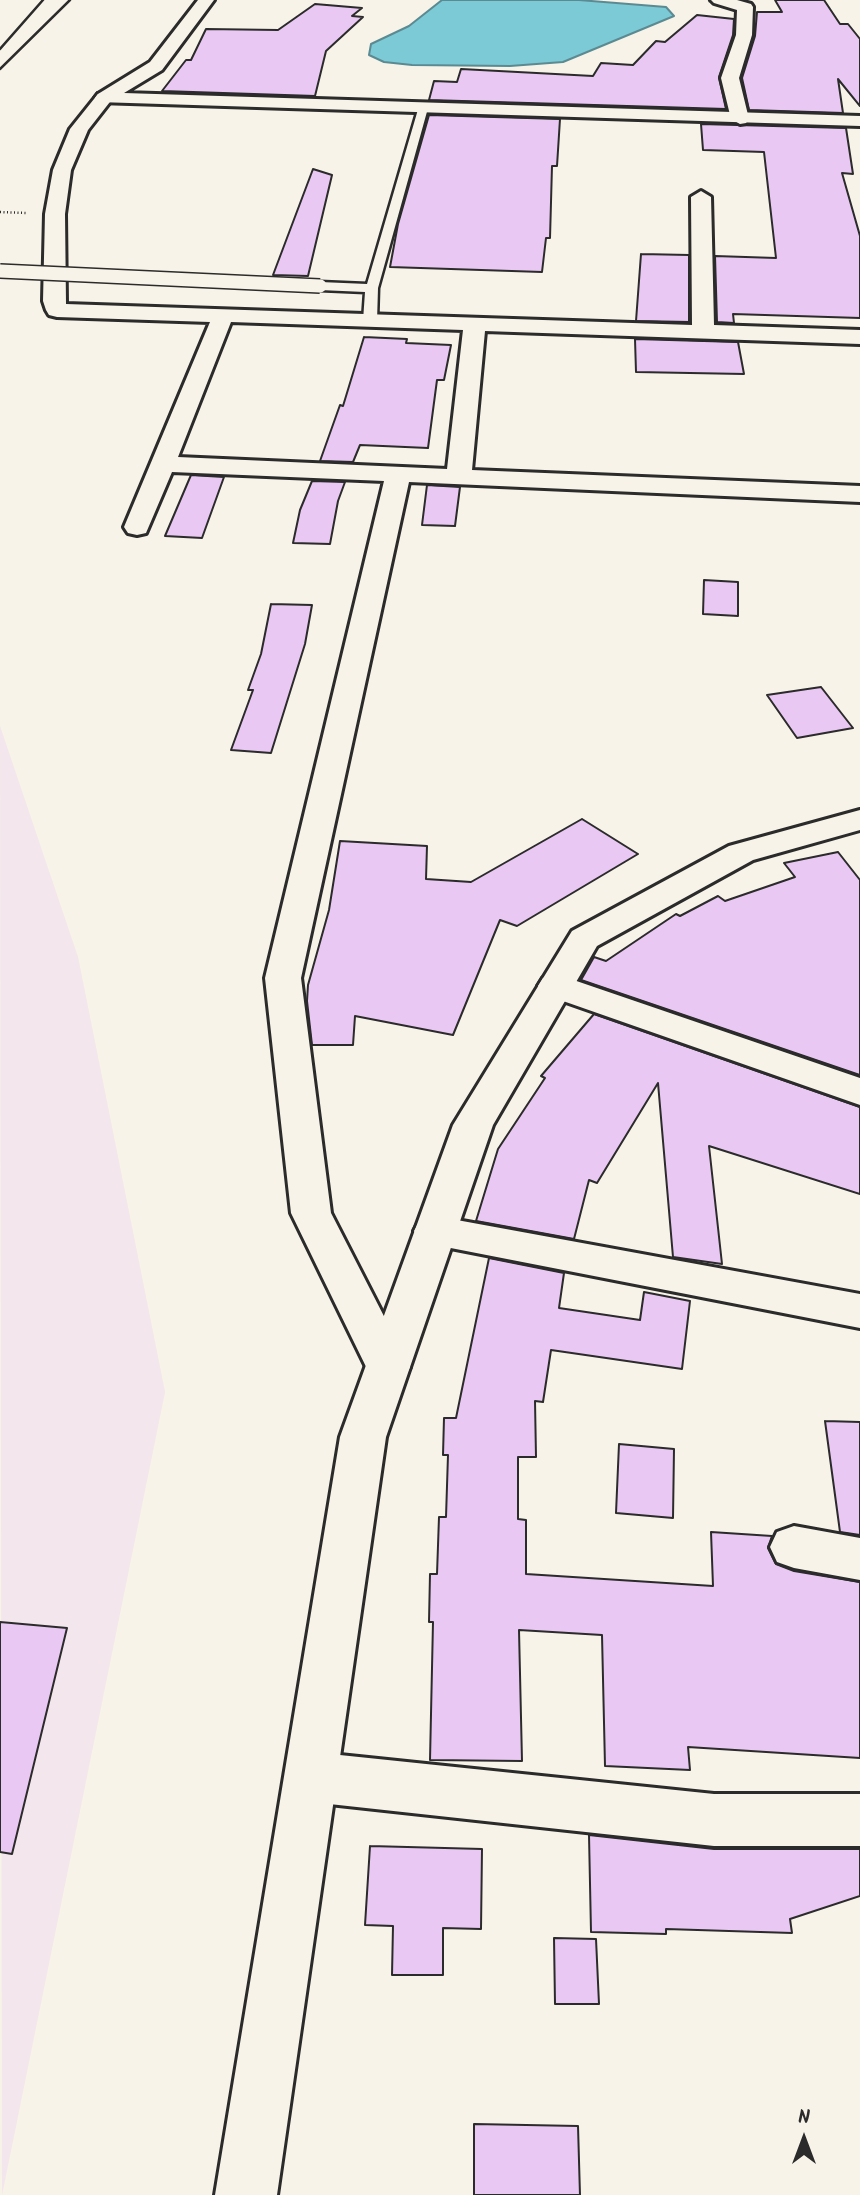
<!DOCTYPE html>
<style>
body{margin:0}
#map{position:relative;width:860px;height:2195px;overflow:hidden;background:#f7f3e8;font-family:Kalam,sans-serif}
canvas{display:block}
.north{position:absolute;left:769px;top:2104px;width:70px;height:70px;-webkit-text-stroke:5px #f7f3e8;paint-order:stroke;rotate:0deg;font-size:19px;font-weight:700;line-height:28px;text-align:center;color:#2b2b2b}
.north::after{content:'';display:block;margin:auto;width:24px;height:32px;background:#2b2b2b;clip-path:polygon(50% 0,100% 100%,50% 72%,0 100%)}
</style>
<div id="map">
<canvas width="860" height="2195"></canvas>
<div class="north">N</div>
</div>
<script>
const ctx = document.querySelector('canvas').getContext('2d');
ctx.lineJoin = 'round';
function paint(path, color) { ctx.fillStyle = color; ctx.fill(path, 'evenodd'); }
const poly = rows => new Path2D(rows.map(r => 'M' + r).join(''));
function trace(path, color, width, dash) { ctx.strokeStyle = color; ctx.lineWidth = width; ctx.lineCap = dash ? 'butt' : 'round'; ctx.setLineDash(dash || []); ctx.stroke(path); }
paint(poly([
 [0,726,78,957,165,1392,2,2195]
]), '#f3e6ec');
const water = poly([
 [442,0,579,0,666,7,674,16,563,62,510,66,412,65,384,62,369,55,371,44,409,26,442,0]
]);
paint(water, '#7bcad6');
trace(water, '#5b8a92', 2);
const building = poly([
 [775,0,824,0,840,24,848,24,860,39,860,106,838,79,843,113,749,110,742,78,755,36,757,12,782,12,775,0],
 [315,4,362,8,352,16,363,17,326,51,315,96,162,91,186,60,191,60,206,29,278,30,315,4],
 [697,15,734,19,733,35,719,77,726,109,429,100,434,81,457,82,461,69,593,76,601,63,633,65,656,41,665,42,697,15],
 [429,115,560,119,557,166,552,166,550,238,546,238,542,272,390,267,398,224,429,115],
 [701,124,846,128,853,174,842,173,860,236,860,318,733,314,734,323,717,322,715,256,776,258,764,152,703,150,701,124],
 [313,169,332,175,308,276,273,275,313,169],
 [641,254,689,255,689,322,636,321,641,254],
 [364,337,407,339,406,343,451,345,444,380,437,380,428,448,360,445,353,462,320,461,340,405,343,406,364,337],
 [635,339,738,342,744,374,636,372,635,339],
 [191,475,224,477,202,538,165,536,191,475],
 [312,481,345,482,338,501,330,544,293,543,300,510,312,481],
 [427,485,460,487,455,526,422,525,427,485],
 [704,580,738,582,738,616,703,614,704,580],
 [271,604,312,605,305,644,271,753,231,750,253,690,248,690,261,654,271,604],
 [821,687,853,728,797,738,767,695,821,687],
 [582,819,638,854,517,926,500,920,453,1035,355,1016,353,1045,312,1045,307,1001,308,985,329,910,340,841,427,846,426,879,471,882,582,819],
 [838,852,860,880,860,1075,581,980,594,957,606,961,676,914,680,916,718,896,725,901,795,877,784,863,838,852],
 [594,1014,860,1107,860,1194,709,1146,722,1264,673,1257,658,1083,597,1183,589,1180,574,1239,476,1221,498,1149,545,1078,541,1076,594,1014],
 [489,1258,564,1273,559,1308,640,1320,644,1292,690,1301,682,1369,551,1350,543,1402,535,1401,536,1457,518,1457,518,1519,526,1520,526,1574,713,1586,711,1532,772,1536,768,1548,776,1564,794,1571,860,1582,860,1758,688,1747,690,1770,605,1766,602,1635,519,1630,522,1761,430,1760,433,1622,429,1622,430,1574,437,1574,439,1517,446,1517,448,1455,443,1455,444,1418,456,1418,489,1258],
 [825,1421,860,1422,860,1535,840,1532,825,1421],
 [619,1444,674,1449,673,1518,616,1513,619,1444],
 [0,1622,67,1628,12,1854,0,1852,0,1622],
 [589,1835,714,1849,860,1849,860,1896,790,1919,792,1933,666,1929,666,1934,591,1932,589,1835],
 [370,1846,482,1849,481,1929,443,1928,443,1975,392,1975,393,1926,365,1925,370,1846],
 [554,1938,596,1939,599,2004,555,2004,554,1938],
 [474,2124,578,2126,580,2195,474,2195,474,2124]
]);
paint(building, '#eac8f4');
trace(building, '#2b2b2b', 2);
const service = poly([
 [419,106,428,108,378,288,377,321,370,325,363,321,365,292,320,290,314,286,320,282,367,284,419,106]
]);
const minor = poly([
 [711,0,737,0,751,4,753,7,752,35,739,78,749,119,746,123,740,124,731,119,721,78,736,35,737,10,714,3,711,0],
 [104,93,113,98,88,130,71,170,65,214,66,304,692,325,691,197,701,191,711,197,714,325,860,330,860,344,485,331,472,470,860,486,860,502,409,482,301,978,331,1213,410,1367,404,1379,388,1385,372,1379,291,1213,265,978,384,481,172,472,146,533,137,535,128,533,124,527,210,322,57,317,49,315,46,310,43,301,45,214,53,170,70,129,98,94,104,93],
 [231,322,463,330,447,469,178,457,231,322],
 [556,974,860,1078,860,1105,543,994,538,986,543,978,556,974],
 [435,1216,860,1294,860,1328,420,1242,414,1231,420,1220,435,1216],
 [794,1526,860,1538,860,1580,794,1568,777,1562,770,1547,777,1532,794,1526],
 [311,1752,714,1794,860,1794,860,1846,714,1846,311,1802,292,1795,285,1777,292,1759,311,1752]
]);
const tertiary = poly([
 [198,0,214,0,162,70,124,93,860,116,860,126,98,102,95,98,98,94,150,62,198,0],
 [860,810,860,830,753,860,597,946,493,1125,386,1437,277,2195,215,2195,340,1437,453,1125,572,931,729,846,860,810]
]);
trace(service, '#2b2b2b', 5);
trace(minor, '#2b2b2b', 6);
trace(tertiary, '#2b2b2b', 6);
trace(poly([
 [0,212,27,213]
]), '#2b2b2b', 2.5, [1, 2.5]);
paint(service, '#f7f3e8');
paint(minor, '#f7f3e8');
paint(tertiary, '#f7f3e8');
trace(poly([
 [0,49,43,0],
 [0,69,70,0]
]), '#2b2b2b', 2.5);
const serviceBridge = poly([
 [0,271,320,286]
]);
trace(serviceBridge, '#2b2b2b', 16, []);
trace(serviceBridge, '#f7f3e8', 13);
</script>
